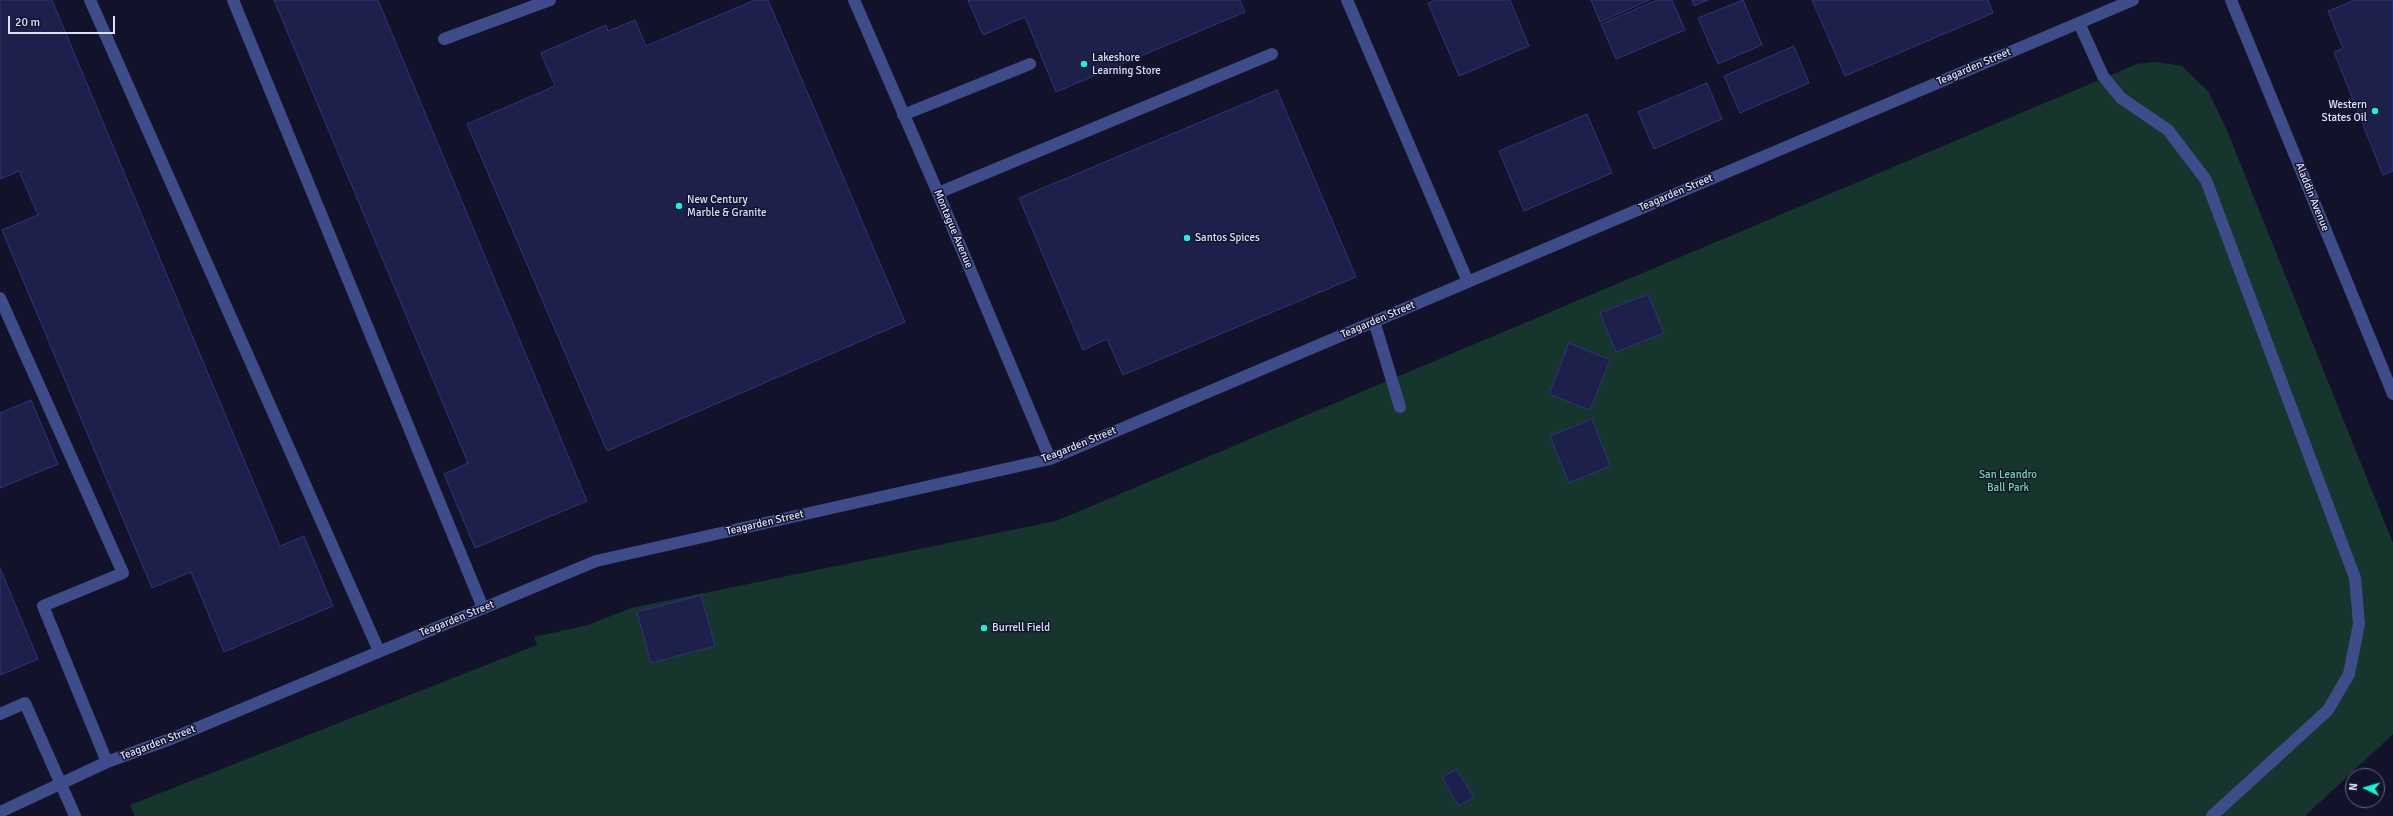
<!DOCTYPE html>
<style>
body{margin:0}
#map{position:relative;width:2393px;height:816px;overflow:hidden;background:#12132b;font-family:Signika,sans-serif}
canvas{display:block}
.north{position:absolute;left:2345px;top:768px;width:40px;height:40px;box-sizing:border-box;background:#12132b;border:1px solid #63657f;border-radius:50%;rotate:275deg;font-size:11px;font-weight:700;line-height:16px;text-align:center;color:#dde1fe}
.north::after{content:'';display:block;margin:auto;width:14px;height:18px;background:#0ef9da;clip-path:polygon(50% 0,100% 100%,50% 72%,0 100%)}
.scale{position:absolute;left:8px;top:16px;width:107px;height:18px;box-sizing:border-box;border:2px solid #dde1fe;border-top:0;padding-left:5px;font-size:12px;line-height:14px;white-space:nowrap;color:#dde1fe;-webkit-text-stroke:3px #12132b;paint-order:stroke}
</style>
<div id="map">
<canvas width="2393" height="816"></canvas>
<div class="north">N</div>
<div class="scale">20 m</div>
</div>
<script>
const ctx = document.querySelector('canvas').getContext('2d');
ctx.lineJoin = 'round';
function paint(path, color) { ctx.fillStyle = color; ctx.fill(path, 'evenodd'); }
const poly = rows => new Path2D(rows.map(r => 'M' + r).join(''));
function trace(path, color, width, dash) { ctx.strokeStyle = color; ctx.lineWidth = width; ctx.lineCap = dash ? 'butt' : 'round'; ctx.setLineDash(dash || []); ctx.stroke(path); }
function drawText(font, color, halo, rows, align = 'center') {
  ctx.font = font + ' Signika,sans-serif'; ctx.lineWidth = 3; ctx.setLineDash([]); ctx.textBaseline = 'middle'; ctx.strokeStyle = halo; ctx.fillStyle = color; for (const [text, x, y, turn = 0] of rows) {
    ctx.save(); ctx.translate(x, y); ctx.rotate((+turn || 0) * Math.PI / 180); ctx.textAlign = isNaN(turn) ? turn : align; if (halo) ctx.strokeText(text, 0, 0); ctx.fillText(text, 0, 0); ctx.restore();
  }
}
paint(poly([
 [2156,62,2182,66,2208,91,2226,128,2393,543,2393,734,2305,816,135,816,130,805,537,645,534,637,588,625,631,608,1056,521,2137,64]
]), '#15352d');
const building = poly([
 [0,0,52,0,280,546,304,536,333,606,224,652,191,572,152,588,2,230,38,215,19,171,0,179,0,0],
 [274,0,378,0,587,501,475,548,444,474,468,463,274,0],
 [755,0,768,0,905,322,607,451,467,124,555,86,541,53,606,25,608,31,635,20,646,46,755,0],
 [968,0,1240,0,1245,12,1056,92,1025,17,983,35,968,0],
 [1436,0,1510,0,1529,46,1459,76,1428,3,1436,0],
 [1591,0,1650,0,1600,22,1591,0],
 [1657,0,1672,0,1685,30,1616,59,1601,24,1657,0],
 [1692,0,1708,0,1694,6,1692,0],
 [1743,0,1762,45,1718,64,1698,18,1743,0],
 [1812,0,1988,0,1993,13,1845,76,1812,0],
 [2355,0,2393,0,2393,171,2383,175,2334,52,2343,48,2328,11,2355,0],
 [1794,46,1809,83,1740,113,1724,76,1794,46],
 [1707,83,1722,119,1654,149,1638,112,1707,83],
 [1277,90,1356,277,1123,375,1107,339,1083,350,1019,198,1277,90],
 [1587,114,1612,173,1524,211,1499,151,1587,114],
 [1648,294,1664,333,1616,352,1600,313,1648,294],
 [1569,343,1610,360,1590,410,1549,394,1569,343],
 [31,400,58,464,0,488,0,413,31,400],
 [1592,419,1610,466,1569,483,1550,436,1592,419],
 [0,568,38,659,0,675,0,568],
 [701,595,715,646,651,663,637,612,701,595],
 [1456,769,1474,797,1459,806,1442,778,1456,769]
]);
paint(building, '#1e204c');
trace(building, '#313377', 1);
trace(poly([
 [90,0,379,651],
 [233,0,483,608],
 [854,0,938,193,1050,459],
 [1347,0,1468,282],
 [2231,0,2393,394],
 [2079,23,2103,76,2121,98,2168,130,2206,180,2355,578,2359,624,2349,674,2328,710,2212,816],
 [444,39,550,0],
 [903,115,1030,64],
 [938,193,1272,54],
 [0,298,123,573,43,606,107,762],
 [1374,321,1400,407],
 [0,714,25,703,75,816],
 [0,812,107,762,173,738,596,561,1050,459,2133,0]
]), '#3e4d89', 12);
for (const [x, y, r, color] of [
 [1084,64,4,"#0ef9da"],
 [2375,111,4,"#0ef9da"],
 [679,206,4,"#0ef9da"],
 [1187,238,4,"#0ef9da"],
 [984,628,4,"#0ef9da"]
]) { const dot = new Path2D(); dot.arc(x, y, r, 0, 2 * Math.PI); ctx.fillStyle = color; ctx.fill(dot); trace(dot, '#12132b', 1.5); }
drawText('11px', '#dde1fe', '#12132b', [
 ["Lakeshore",1092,58],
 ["Learning Store",1092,71],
 ["Western",2367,105,"right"],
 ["States Oil",2367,118,"right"],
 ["New Century",687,200],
 ["Marble & Granite",687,213],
 ["Santos Spices",1195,238],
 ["Burrell Field",992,628]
], 'left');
drawText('11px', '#dde1fe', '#12132b', [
 ["Teagarden Street",1974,67,-23],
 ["Teagarden Street",1676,193,-23],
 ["Aladdin Avenue",2312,197,68],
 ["Montague Avenue",953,229,67],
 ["Teagarden Street",1378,320,-23],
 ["Teagarden Street",1079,445,-22],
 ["Teagarden Street",765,523,-13],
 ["Teagarden Street",457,619,-22],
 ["Teagarden Street",158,743,-21]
]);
drawText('11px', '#69dea6', '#12132b', [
 ["San Leandro",2008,475],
 ["Ball Park",2008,488]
]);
</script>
